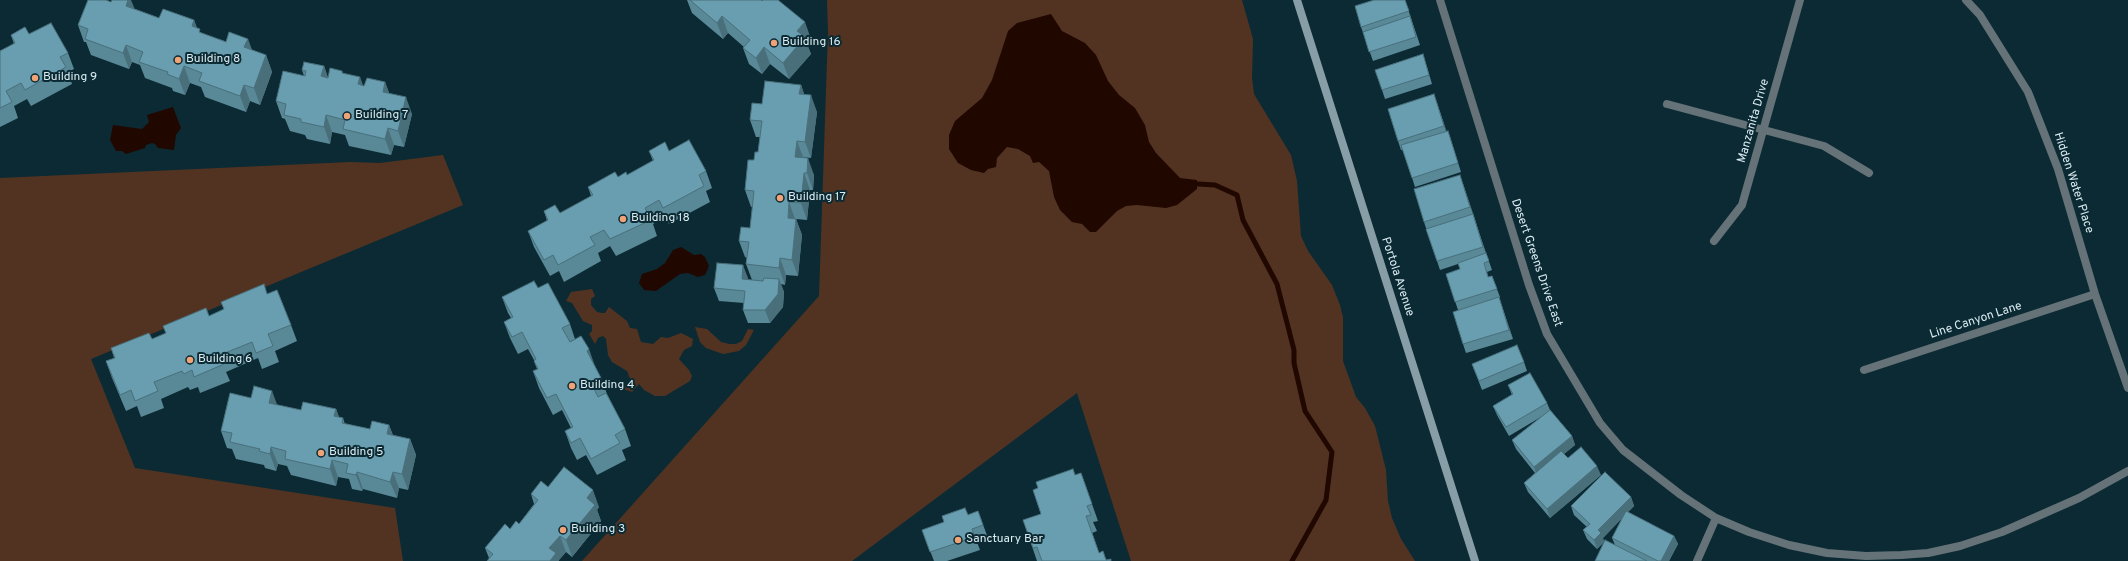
<!DOCTYPE html>
<style>
body{margin:0}
canvas{display:block;background:#0b2a33}
</style>
<canvas width="2128" height="561"></canvas>
<script>
const ctx = document.querySelector('canvas').getContext('2d');
ctx.lineJoin = 'round';
function paint(path, color) { ctx.fillStyle = color; ctx.fill(path, 'evenodd'); }
const poly = rows => new Path2D(rows.map(r => 'M' + r).join(''));
function trace(path, color, width, dash) { ctx.strokeStyle = color; ctx.lineWidth = width; ctx.lineCap = dash ? 'butt' : 'round'; ctx.setLineDash(dash || []); ctx.stroke(path); }
function drawText(font, color, halo, rows, align = 'center') {
  ctx.font = font + ' Overpass,sans-serif'; ctx.lineWidth = 4; ctx.setLineDash([]); ctx.textBaseline = 'middle'; ctx.strokeStyle = halo; ctx.fillStyle = color; for (const [text, x, y, turn = 0] of rows) {
    ctx.save(); ctx.translate(x, y); ctx.rotate((+turn || 0) * Math.PI / 180); ctx.textAlign = isNaN(turn) ? turn : align; if (halo) ctx.strokeText(text, 0, 0); ctx.fillText(text, 0, 0); ctx.restore();
  }
}
paint(poly([
 [827,0,1242,0,1253,39,1252,78,1254,94,1291,155,1297,181,1301,236,1308,251,1332,285,1340,305,1343,317,1343,361,1356,397,1365,408,1375,426,1386,470,1388,501,1392,518,1401,539,1415,561,1131,561,1077,393,852,561,582,561,819,296,828,32],
 [443,155,463,205,91,359,135,468,395,508,403,561,0,561,0,178,350,162,380,163],
 [592,289,595,296,591,299,591,305,597,312,602,313,605,313,609,307,627,321,630,328,637,329,641,342,653,344,661,337,668,338,681,333,693,339,692,346,684,350,679,359,689,370,692,376,690,381,665,396,655,396,644,390,639,384,632,392,623,389,623,386,631,381,627,371,612,362,608,355,606,339,603,336,598,338,595,344,589,334,592,331,592,325,583,321,572,303,566,301,571,292],
 [695,327,707,329,721,342,729,344,736,344,742,341,748,329,754,330,746,345,739,351,723,354,706,348,700,342]
]), '#523321');
paint(poly([
 [1051,14,1062,31,1085,43,1096,55,1108,81,1119,95,1135,108,1145,125,1149,142,1156,153,1180,178,1197,180,1197,189,1177,205,1166,208,1137,205,1126,206,1117,211,1096,232,1090,232,1082,224,1072,222,1060,210,1054,197,1049,171,1039,162,1033,163,1030,156,1018,149,1007,147,997,158,996,167,988,169,984,173,971,170,958,163,949,149,949,135,955,121,982,98,992,80,1008,31,1017,23],
 [173,107,181,128,176,135,174,150,158,148,155,144,152,143,146,145,145,148,126,154,122,151,116,151,110,140,113,125,142,129,149,122,147,115],
 [681,247,694,255,701,254,705,257,709,266,705,275,698,277,688,273,680,274,656,291,644,290,639,283,642,274,657,269,665,263,673,250]
]), '#200700');
trace(poly([
 [1198,184,1215,185,1237,195,1243,220,1277,284,1294,350,1294,363,1305,411,1332,452,1326,500,1292,561]
]), '#200700', 5);
trace(poly([
 [1440,0,1529,285,1547,334,1600,423,1623,450,1681,495,1716,518,1749,532,1789,545,1827,553,1866,556,1901,555,1928,553,1960,546,2002,532,2079,498,2128,471],
 [1966,0,1980,15,2028,92,2058,169,2095,294,2128,388],
 [1667,104,1824,146,1869,173],
 [1714,241,1742,205,1800,0],
 [1864,370,2095,294],
 [1697,561,1716,518]
]), '#657277', 8);
trace(poly([
 [1297,0,1475,561]
]), '#889ea6', 8);
paint(poly([
 [687,0,778,0,811,39,807,44,811,54,789,79,770,64,762,74,749,64,743,48,744,47,728,33,723,39,692,13],
 [1405,0,1420,45,1373,61,1361,27],
 [135,9,159,18,194,20,197,28,201,33,266,55,272,72,260,105,250,101,246,112,205,97,201,87,190,83,185,95,173,91,172,88,145,78,140,65,132,62,129,69,91,55,86,42,84,42,78,25],
 [29,34,68,53,74,69,68,72,72,84,31,106,27,99,14,106,18,118,0,127,0,51,14,44,11,35],
 [1423,54,1432,84,1385,99,1382,90],
 [324,66,328,78,342,71,343,73,363,86,385,82,389,93,412,114,404,147,394,145,391,155,349,146,345,135,332,132,330,144,307,139,305,135,290,131,285,119,282,118,276,101,304,76,302,70],
 [801,85,804,94,817,112,811,158,803,157,814,175,813,190,810,190,807,220,796,219,802,235,798,276,786,275,785,285,781,284,784,292,783,307,770,323,748,323,743,310,744,303,719,301,714,288,748,278,748,280,752,280,746,264,747,258,745,257,739,241,750,228,753,207,751,207,745,190,754,160,758,152,760,137,756,137,750,120,762,104],
 [1437,103,1446,131,1448,131,1461,172,1415,187,1403,150,1401,150,1398,141],
 [649,151,669,151,706,171,712,188,706,191,710,202,669,224,665,217,653,224,657,236,616,256,610,246,598,253,601,261,564,282,559,271,550,276,534,247,528,231,547,221,544,211,560,213,591,196,588,187,618,177,627,175,653,161],
 [1463,184,1486,253,1492,270,1487,272,1488,277,1492,276,1500,297,1499,298,1513,339,1466,353,1463,344,1458,310,1446,274,1460,269,1458,264,1440,270,1424,222],
 [538,288,570,324,575,339,595,366,601,378,607,394,625,429,631,446,622,450,626,460,597,475,586,455,577,460,571,448,565,431,571,428,562,410,553,415,539,388,533,371,537,369,534,361,534,360,528,349,518,354,510,338,504,322,511,318,508,313,502,297],
 [267,294,291,325,297,341,275,351,279,362,262,369,258,358,226,372,230,381,200,393,198,387,190,390,188,387,161,399,164,408,141,417,137,406,126,411,112,378,106,361,114,358,111,348,152,339,166,334,163,326,209,316,224,310,221,302],
 [1524,362,1527,371,1482,390,1472,364],
 [1508,385,1547,403,1550,410,1572,436,1575,445,1564,454,1568,458,1601,475,1550,518,1528,492,1524,483,1535,473,1516,449,1512,440,1541,417,1509,436,1497,415,1493,406,1512,395],
 [277,405,301,410,336,409,339,417,343,418,345,424,370,429,389,425,393,435,410,439,416,455,408,490,399,488,397,498,363,489,362,491,352,489,349,479,338,477,336,486,291,475,287,466,278,464,276,471,265,468,264,465,236,459,232,449,227,448,221,431],
 [1081,473,1098,521,1093,522,1097,531,1092,533,1099,553,1107,560,1111,561,1037,561,1023,520,1041,514,1075,475],
 [548,487,599,507,597,510,601,521,572,557,566,552,559,560,559,561,487,561,489,558,485,548,519,524,534,504,531,494],
 [1631,497,1634,506,1628,512,1674,536,1678,544,1669,561,1595,561,1615,545,1612,538,1622,518,1603,538,1604,542,1597,549,1587,539,1583,530,1587,527,1574,515,1571,506],
 [978,511,988,538,977,542,980,550,947,561,934,561,922,530]
]), '#598897');
paint(poly([
 [128,0,131,0,136,12,126,6],
 [722,16,728,33,723,39,717,23],
 [194,20,200,37,192,26],
 [805,22,811,39,807,44,811,54,789,79,783,63,797,31],
 [248,39,254,55,244,47],
 [126,45,132,62,129,69,123,53],
 [764,47,770,64,762,74,756,58],
 [266,55,272,72,260,105,254,88],
 [184,66,190,83,185,95,179,79],
 [324,66,330,83,321,76],
 [360,77,366,93,358,84],
 [385,82,391,98,383,92],
 [244,85,250,101,246,112,240,96],
 [801,85,807,102,799,94],
 [1434,94,1437,103,1448,135,1444,126],
 [811,95,817,112,811,158,805,142],
 [406,97,412,114,404,147,398,131],
 [326,115,332,132,330,144,324,127],
 [388,128,394,145,391,155,385,139],
 [797,141,803,157,801,173,795,157],
 [808,158,814,175,813,190,807,173],
 [804,173,810,190,807,220,801,203],
 [1460,175,1463,184,1474,216,1470,207],
 [789,202,795,219,788,218],
 [1473,214,1476,223,1486,256,1483,247],
 [796,219,802,235,798,276,792,260],
 [780,258,786,275,785,285,779,268],
 [743,265,748,278,746,292,742,279],
 [779,279,784,292,783,307,770,323,765,310],
 [1499,297,1513,339,1509,330],
 [589,349,595,366,587,351],
 [272,391,278,407,269,403],
 [336,409,342,426,334,416],
 [389,425,395,442,387,434],
 [1572,436,1575,445,1537,476,1534,467],
 [410,439,416,455,408,490,402,474],
 [271,447,278,464,276,471,270,454],
 [332,460,338,477,336,486,330,469],
 [1597,466,1601,475,1550,518,1547,509],
 [357,472,363,489,362,491,356,475],
 [393,472,399,488,397,498,390,482],
 [593,490,599,507,597,510,601,521,572,557,566,540,587,498],
 [1631,497,1634,506,1603,538,1604,542,1597,549,1594,540,1598,530],
 [560,536,566,552,559,560,559,561,550,561,549,548],
 [1674,536,1678,544,1669,561,1661,561]
]), '#496f7b');
const building = poly([
 [88,0,106,0,111,2,112,0,128,0,126,6,159,18,163,9,194,20,192,26,200,29,199,32,226,42,229,32,248,39,244,47,266,55,254,88,244,85,240,96,199,81,202,73,184,66,179,79,167,74,168,72,139,62,143,52,126,45,123,53,85,39,88,29,78,25,88,0],
 [690,0,761,0,762,1,763,0,778,0,805,22,797,31,805,37,783,63,764,47,756,58,743,48,750,40,722,16,717,23,690,0],
 [1374,0,1405,0,1409,11,1361,27,1355,6,1374,0],
 [1410,16,1416,37,1369,52,1363,32,1410,16],
 [51,23,68,53,60,57,66,67,25,90,21,83,6,91,12,102,0,108,0,51,15,43,11,35,25,27,29,34,51,23],
 [1423,54,1429,75,1382,90,1375,70,1423,54],
 [304,62,324,66,321,76,328,78,330,68,342,71,342,73,360,77,358,84,364,86,367,78,385,82,383,92,406,97,398,131,388,128,385,139,343,129,345,120,326,115,324,127,301,122,301,119,284,115,286,104,276,101,283,71,305,76,306,71,302,70,304,62],
 [765,81,801,85,799,94,811,95,805,142,797,141,795,157,808,158,807,173,804,173,801,203,789,202,788,218,796,219,792,260,780,258,779,268,746,264,749,242,739,241,741,227,750,228,754,191,745,190,748,160,754,160,755,152,758,152,762,121,750,120,752,103,762,104,765,81],
 [1434,94,1444,126,1398,141,1388,109,1434,94],
 [1448,131,1458,163,1412,178,1401,145,1448,131],
 [689,140,706,171,699,175,704,186,663,208,659,200,645,208,651,220,610,239,604,230,590,237,595,245,558,265,553,255,544,260,528,231,548,220,544,211,555,205,560,213,593,195,588,187,615,172,618,177,626,172,627,175,654,160,649,151,665,142,669,151,689,140],
 [1460,175,1470,207,1424,222,1414,189,1460,175],
 [1473,214,1483,247,1437,261,1426,229,1473,214],
 [1486,253,1489,261,1484,263,1488,277,1492,276,1497,289,1455,302,1446,274,1460,269,1458,263,1486,253],
 [717,263,743,265,742,279,763,281,764,278,779,279,778,294,765,310,743,310,745,291,714,288,717,263],
 [534,281,538,288,548,283,570,324,562,328,570,342,581,336,589,349,587,351,601,378,591,383,598,397,606,393,625,429,615,435,620,443,591,459,580,438,571,443,565,431,573,427,556,394,547,398,533,371,538,369,534,361,536,359,522,332,512,337,504,322,513,317,502,297,534,281],
 [264,284,267,294,277,290,291,325,268,334,273,346,256,353,252,342,220,355,224,364,194,377,192,370,184,374,182,371,154,382,158,391,135,401,131,390,120,395,106,361,115,358,111,348,149,333,152,339,166,333,163,326,206,308,209,316,224,309,221,302,264,284],
 [1499,297,1509,330,1463,344,1453,312,1499,297],
 [1517,345,1524,362,1479,381,1472,364,1517,345],
 [1530,373,1547,403,1506,427,1493,406,1513,394,1508,385,1530,373],
 [254,386,272,391,269,403,301,410,303,402,336,409,334,416,343,418,342,423,370,429,372,421,389,425,387,434,410,439,402,474,393,472,390,482,357,472,356,475,346,473,348,464,332,460,330,469,285,459,286,451,271,447,270,454,259,451,260,449,230,442,232,433,221,431,230,393,251,398,254,386],
 [1550,410,1572,436,1534,467,1512,440,1550,410],
 [1581,447,1597,466,1547,509,1524,483,1561,451,1568,458,1581,447],
 [564,467,593,490,587,498,595,505,566,540,560,536,549,548,556,553,550,561,487,561,493,554,485,548,505,524,510,529,516,521,519,524,538,500,531,494,541,481,548,487,564,467],
 [1073,469,1075,475,1081,473,1092,504,1087,506,1091,515,1086,516,1099,553,1103,551,1106,560,1111,559,1111,561,1042,561,1037,547,1033,548,1023,520,1041,514,1033,490,1038,488,1036,482,1073,469],
 [1605,472,1631,497,1598,530,1601,533,1594,540,1583,530,1590,524,1571,506,1605,472],
 [965,508,968,515,978,511,983,525,972,529,975,537,930,552,922,530,944,522,942,516,965,508],
 [1626,511,1674,536,1661,561,1658,561,1612,538,1626,511],
 [1605,540,1647,561,1595,561,1605,540]
]);
paint(building, '#689eb0');
trace(building, '#496f7b', 1);
for (const [x, y, r, color] of [
 [774,43,4,"#efa377"],
 [178,60,4,"#efa377"],
 [35,78,4,"#efa377"],
 [347,116,4,"#efa377"],
 [780,198,4,"#efa377"],
 [623,219,4,"#efa377"],
 [190,360,4,"#efa377"],
 [572,386,4,"#efa377"],
 [321,453,4,"#efa377"],
 [563,530,4,"#efa377"],
 [958,540,4,"#efa377"]
]) { const dot = new Path2D(); dot.arc(x, y, r, 0, 2 * Math.PI); ctx.fillStyle = color; ctx.fill(dot); trace(dot, '#0b2a33', 1.5); }
drawText('12px', '#dbecf2', '#0b2a33', [
 ["Building 16",782,43],
 ["Building 8",186,60],
 ["Building 9",43,78],
 ["Building 7",355,116],
 ["Building 17",788,198],
 ["Building 18",631,219],
 ["Building 6",198,360],
 ["Building 4",580,386],
 ["Building 5",329,453],
 ["Building 3",571,530],
 ["Sanctuary Bar",966,540]
], 'left');
drawText('12px', '#dbecf2', '#0b2a33', [
 ["Manzanita Drive",1754,121,-74],
 ["Hidden Water Place",2073,183,72],
 ["Desert Greens Drive East",1536,263,71],
 ["Portola Avenue",1397,277,72],
 ["Line Canyon Lane",1976,321,-18]
]);
</script>
